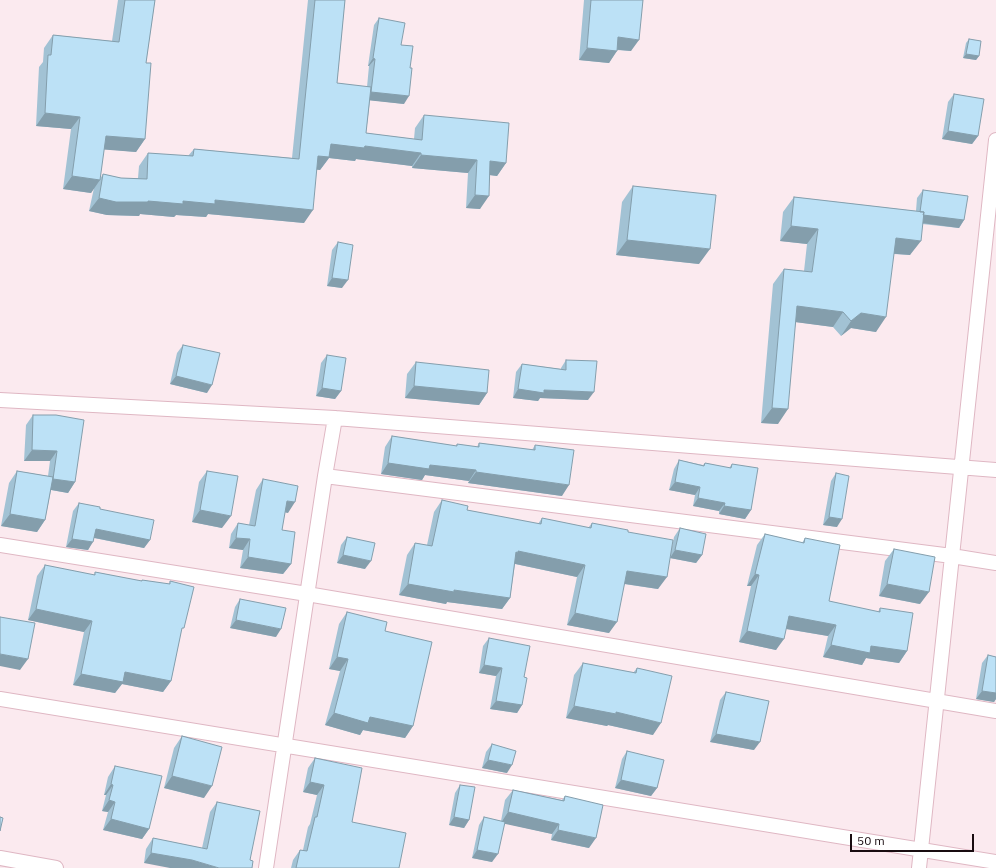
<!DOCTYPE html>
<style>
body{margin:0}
#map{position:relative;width:996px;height:868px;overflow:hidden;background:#fbeaef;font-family:"IBM Plex Sans",sans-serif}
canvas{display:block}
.scale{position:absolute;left:850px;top:834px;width:124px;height:18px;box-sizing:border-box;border:2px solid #190c10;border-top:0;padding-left:5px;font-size:12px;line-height:14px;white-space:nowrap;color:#190c10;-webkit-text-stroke:3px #fff;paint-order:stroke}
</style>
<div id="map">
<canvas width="996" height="868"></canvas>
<div class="scale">50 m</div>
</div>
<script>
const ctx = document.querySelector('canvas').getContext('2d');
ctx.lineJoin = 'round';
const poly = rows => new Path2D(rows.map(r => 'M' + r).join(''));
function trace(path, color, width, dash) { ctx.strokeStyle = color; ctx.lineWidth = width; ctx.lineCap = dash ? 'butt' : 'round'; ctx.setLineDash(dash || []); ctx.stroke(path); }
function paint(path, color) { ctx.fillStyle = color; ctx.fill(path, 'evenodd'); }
const street = poly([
 [0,400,335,418,996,470],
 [325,476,335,418],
 [0,545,307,594,996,711],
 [0,699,996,862],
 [0,858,56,868],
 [266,868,325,476,952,556,996,563],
 [919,868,996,140]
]);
trace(street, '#dfb7c3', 16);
trace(street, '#fff', 14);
paint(poly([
 [118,0,155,0,146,63,145,139,136,152,104,149,100,179,103,174,121,178,138,178,139,166,148,153,188,156,194,149,292,158,308,0,345,0,337,83,367,87,369,66,368,66,374,25,379,18,401,45,404,104,370,100,366,133,414,139,415,128,424,115,506,163,497,176,490,175,480,209,466,208,468,173,412,168,412,166,356,159,355,161,329,158,320,170,317,169,304,223,208,214,206,217,176,215,174,217,140,214,139,216,107,215,89,211,94,188,91,193,63,189,71,129,36,126,39,67,43,62,44,48,53,35,112,41],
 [584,0,643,0,631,51,617,50,609,63,579,60],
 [969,39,979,56,976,60,963,58,966,43],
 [954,94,978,136,972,144,942,139,948,102],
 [633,186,699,264,616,255,622,202],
 [923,190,964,220,959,228,922,224,910,255,894,254,876,332,851,328,841,336,833,327,796,322,778,424,761,423,773,284,784,269,804,271,807,244,780,241,783,212,794,197,916,211,917,198],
 [338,242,342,288,327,286,332,250],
 [183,345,207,393,170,384,177,353],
 [327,355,341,391,335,399,316,396,321,363],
 [566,360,588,400,540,398,538,401,513,398,516,372,522,364,561,369,561,368],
 [416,362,487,393,479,405,405,398,407,374],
 [33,415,56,415,75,482,68,493,51,490,45,520,37,532,1,526,9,483,17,471,48,476,50,461,24,461,26,425],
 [392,436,456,446,457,444,477,447,479,443,532,450,535,445,562,496,468,483,469,481,425,475,422,480,381,474,385,447],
 [679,460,703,465,705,463,729,468,732,464,751,510,745,519,719,514,719,511,693,506,695,495,669,490,674,469],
 [207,471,222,528,192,522,199,482],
 [836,473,837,527,823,525,831,481],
 [263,479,288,513,285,512,282,530,291,564,283,574,240,568,243,550,229,548,231,534,238,523,249,525,256,490],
 [442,500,467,510,538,524,542,518,588,528,592,523,628,532,670,556,674,537,680,528,702,555,696,563,670,558,658,589,624,584,609,633,567,625,577,577,515,564,510,598,502,609,447,602,446,604,399,595,407,555,415,543,427,545,434,512],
 [79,503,100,509,150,540,144,548,94,538,88,550,66,547,73,511],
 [765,534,802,543,805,538,829,601,878,612,880,608,907,651,899,663,866,658,862,665,823,657,828,636,786,629,776,650,739,642,751,586,747,586,757,545],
 [347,537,365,569,337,563,341,545],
 [894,549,920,604,879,596,885,561],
 [45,565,94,575,95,572,141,581,142,580,169,584,170,581,181,632,171,681,163,692,122,684,115,693,73,685,84,632,28,620,37,576],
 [240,599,276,637,230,628,235,607],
 [347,612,385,631,413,726,405,738,363,730,360,735,325,725,340,671,329,669,339,624],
 [489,638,524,677,522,705,517,713,490,709,496,676,479,673,483,646],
 [988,655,996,657,996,699,994,702,976,699,982,663],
 [583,663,633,673,637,668,653,735,608,725,607,726,566,718,574,675],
 [726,692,754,750,710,742,720,700],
 [182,736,204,798,164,788,174,748],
 [492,744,507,773,482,768,486,752],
 [627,751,657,788,651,796,615,788,622,759],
 [315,758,352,822,399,868,291,868,293,860,300,850,303,850,308,827,310,824,317,795,303,792,308,768],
 [115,766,149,829,142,839,103,830,108,812,102,811,106,795,104,795,108,777],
 [460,785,469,820,464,828,449,825,455,793],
 [513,790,562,800,565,796,589,848,551,840,552,834,504,823,492,862,472,858,479,825,484,817,501,821,505,800],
 [217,802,250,860,144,863,146,849,153,838,202,848,210,812]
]), '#a2c2d4');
paint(poly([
 [618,37,639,40,631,51,610,49],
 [587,48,617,51,609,63,579,60],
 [966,54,979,56,976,60,963,58],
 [373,58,375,59,369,66,368,66],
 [371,92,409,96,404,104,366,100],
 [45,113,80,117,71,129,36,126],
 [948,131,978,136,972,144,942,139],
 [106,136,145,139,136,152,97,149],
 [331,144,365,146,421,153,412,166,356,159,355,161,329,158,320,170,309,169,318,156],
 [421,155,477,160,468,173,412,168],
 [490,161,506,163,497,176,481,174],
 [72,176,100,180,91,193,63,189],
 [475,195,489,196,480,209,466,208],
 [99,198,148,201,183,201,215,200,313,210,304,223,208,214,206,217,176,215,174,217,140,214,139,216,107,215,89,211],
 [920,214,964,220,959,228,914,222],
 [791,226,818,229,807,244,780,241],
 [896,238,921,241,910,255,885,253],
 [627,240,710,249,699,264,616,255],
 [332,278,348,280,342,288,327,286],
 [797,306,843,312,833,327,787,321],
 [861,313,886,317,876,332,851,328,841,336,851,321],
 [176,376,212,385,207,393,170,384],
 [414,386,487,393,479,405,405,398],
 [322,388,341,391,335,399,316,396],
 [518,389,544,390,594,392,588,400,540,398,538,401,513,398],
 [772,408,788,409,778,424,761,423],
 [32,450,57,451,50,461,24,461],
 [388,463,430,465,476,470,469,481,425,475,422,480,381,474],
 [476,472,569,485,562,496,468,483],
 [53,479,75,482,68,493,46,489],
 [675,482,700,487,695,495,669,490],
 [698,498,725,503,719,511,693,506],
 [287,501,295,502,288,513,280,511],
 [724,506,751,510,745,519,719,514],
 [200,510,231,516,222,528,192,522],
 [10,514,45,520,37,532,1,526],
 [829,517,842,519,837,527,823,525],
 [96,529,150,540,144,548,90,537],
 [236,538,250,539,243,550,229,548],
 [72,539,93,542,88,550,66,547],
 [675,550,702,555,696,563,670,558],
 [518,551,585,565,577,577,511,563,516,552],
 [343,555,371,561,365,569,337,563],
 [248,557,291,564,283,574,240,568],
 [627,571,667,577,658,589,619,583],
 [755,574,759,575,751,586,747,586],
 [408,584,454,590,510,598,502,609,447,602,446,604,399,595],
 [887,584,929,592,920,604,879,596],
 [36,609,92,621,84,632,28,620],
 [575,613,617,622,609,633,567,625],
 [789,616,836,625,828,636,781,628],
 [236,620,281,629,276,637,230,628],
 [747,631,784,639,776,650,739,642],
 [831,645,871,646,907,651,899,663,866,658,862,665,823,657],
 [0,654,28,659,20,670,0,666],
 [337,657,348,659,340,671,329,669],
 [484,665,502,668,496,676,479,673],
 [125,672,171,681,163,692,122,684,115,693,73,685,81,674],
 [982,691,996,693,996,699,994,702,976,699],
 [496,701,522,705,517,713,490,709],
 [574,706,616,712,661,723,653,735,608,725,607,726,566,718],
 [334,713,370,717,413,726,405,738,363,730,360,735,325,725],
 [716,734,760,742,754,750,710,742],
 [488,760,512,765,507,773,482,768],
 [172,776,212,786,204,798,164,788],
 [621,780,657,788,651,796,615,788],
 [310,782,324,785,317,795,303,792],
 [111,784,113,785,106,795,104,795],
 [109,800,115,802,108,812,102,811],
 [508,812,559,824,552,834,501,823],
 [454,817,469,820,464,828,449,825],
 [111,819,149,829,142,839,103,830],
 [558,830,596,838,589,848,551,840],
 [477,850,498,854,492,862,472,858],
 [151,853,192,860,219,868,170,868,144,863]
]), '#849eac');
const building = poly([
 [125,0,155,0,146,63,151,63,145,139,106,136,100,180,72,176,80,117,45,113,48,55,51,55,53,35,119,42,125,0],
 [315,0,345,0,337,83,371,87,366,133,422,140,424,115,509,123,506,163,490,161,489,196,475,195,477,160,421,155,421,153,365,146,364,148,331,144,329,157,318,156,313,210,215,200,215,204,183,201,183,204,148,201,148,202,116,202,99,198,103,174,121,178,147,179,148,153,193,156,194,149,299,159,315,0],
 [591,0,643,0,639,40,618,37,617,51,587,48,591,0],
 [379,18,405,23,401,45,413,46,410,68,412,68,409,96,371,92,375,59,373,58,379,18],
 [969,39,981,41,979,56,966,54,969,39],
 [954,94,984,99,978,136,948,131,954,94],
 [633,186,716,195,710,249,627,240,633,186],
 [923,190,968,196,964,220,923,215,924,212,920,212,923,190],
 [794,197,924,212,921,241,896,238,886,317,861,313,851,321,843,312,797,306,788,409,772,408,784,269,812,272,818,229,791,226,794,197],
 [338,242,353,245,348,280,332,278,338,242],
 [183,345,220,353,212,385,176,376,183,345],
 [327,355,346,358,341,391,322,388,327,355],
 [566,360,597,361,594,392,544,390,544,393,518,389,522,364,566,370,566,360],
 [416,362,489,370,487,393,414,386,416,362],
 [33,415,56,415,84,420,75,482,53,479,57,451,32,450,33,415],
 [392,436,457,446,457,444,479,447,479,443,535,450,535,445,574,450,569,485,476,472,476,470,430,465,429,469,388,463,392,436],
 [679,460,704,466,705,463,731,468,732,464,758,468,751,510,724,506,725,503,698,498,700,487,675,482,679,460],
 [17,471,53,477,45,520,10,514,17,471],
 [207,471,238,476,231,516,200,510,207,471],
 [836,473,849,476,842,519,829,517,836,473],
 [263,479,298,486,295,502,287,501,282,530,295,532,291,564,248,557,250,539,236,538,238,523,255,526,263,479],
 [442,500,468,506,467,510,541,524,542,518,591,528,592,523,628,530,628,532,673,540,667,577,627,571,617,622,575,613,585,565,518,551,518,553,516,552,510,598,454,590,454,592,408,584,415,543,432,546,442,500],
 [79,503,100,507,100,509,154,520,150,540,96,529,93,542,72,539,79,503],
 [680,528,706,534,702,555,675,550,680,528],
 [765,534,804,543,805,538,840,545,829,601,880,612,880,608,913,613,907,651,871,646,870,653,831,645,836,625,789,616,784,639,747,631,759,575,755,574,765,534],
 [347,537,375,543,371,561,343,555,347,537],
 [894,549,935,557,929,592,887,584,894,549],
 [45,565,95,575,95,572,142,581,142,580,170,584,170,581,194,587,184,628,182,628,171,681,125,672,123,682,81,674,92,621,36,609,45,565],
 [240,599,286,608,281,629,236,620,240,599],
 [347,612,387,622,385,631,432,642,413,726,370,717,368,723,334,713,348,659,337,657,347,612],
 [0,617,35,623,28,659,0,654,0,617],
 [489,638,530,646,524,677,527,678,522,705,496,701,502,668,484,665,489,638],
 [988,655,996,657,996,693,982,691,988,655],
 [583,663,636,673,637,668,672,676,661,723,616,712,616,714,574,706,583,663],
 [726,692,769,701,760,742,716,734,726,692],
 [182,736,222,747,212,786,172,776,182,736],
 [492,744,516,751,512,765,488,760,492,744],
 [627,751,664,760,657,788,621,780,627,751],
 [315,758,362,768,352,822,406,833,399,868,296,868,300,850,307,851,315,817,317,817,324,785,310,782,315,758],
 [115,766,162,776,149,829,111,819,115,802,109,800,113,785,111,784,115,766],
 [460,785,475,787,469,820,454,817,460,785],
 [513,790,564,801,565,796,603,805,596,838,558,830,559,824,508,812,513,790],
 [217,802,260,811,250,860,253,861,252,868,219,868,192,860,151,853,153,838,207,849,217,802],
 [0,817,3,818,0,831,0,817],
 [484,817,505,822,498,854,477,850,484,817]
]);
paint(building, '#bce1f6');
trace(building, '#849eac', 1);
</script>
